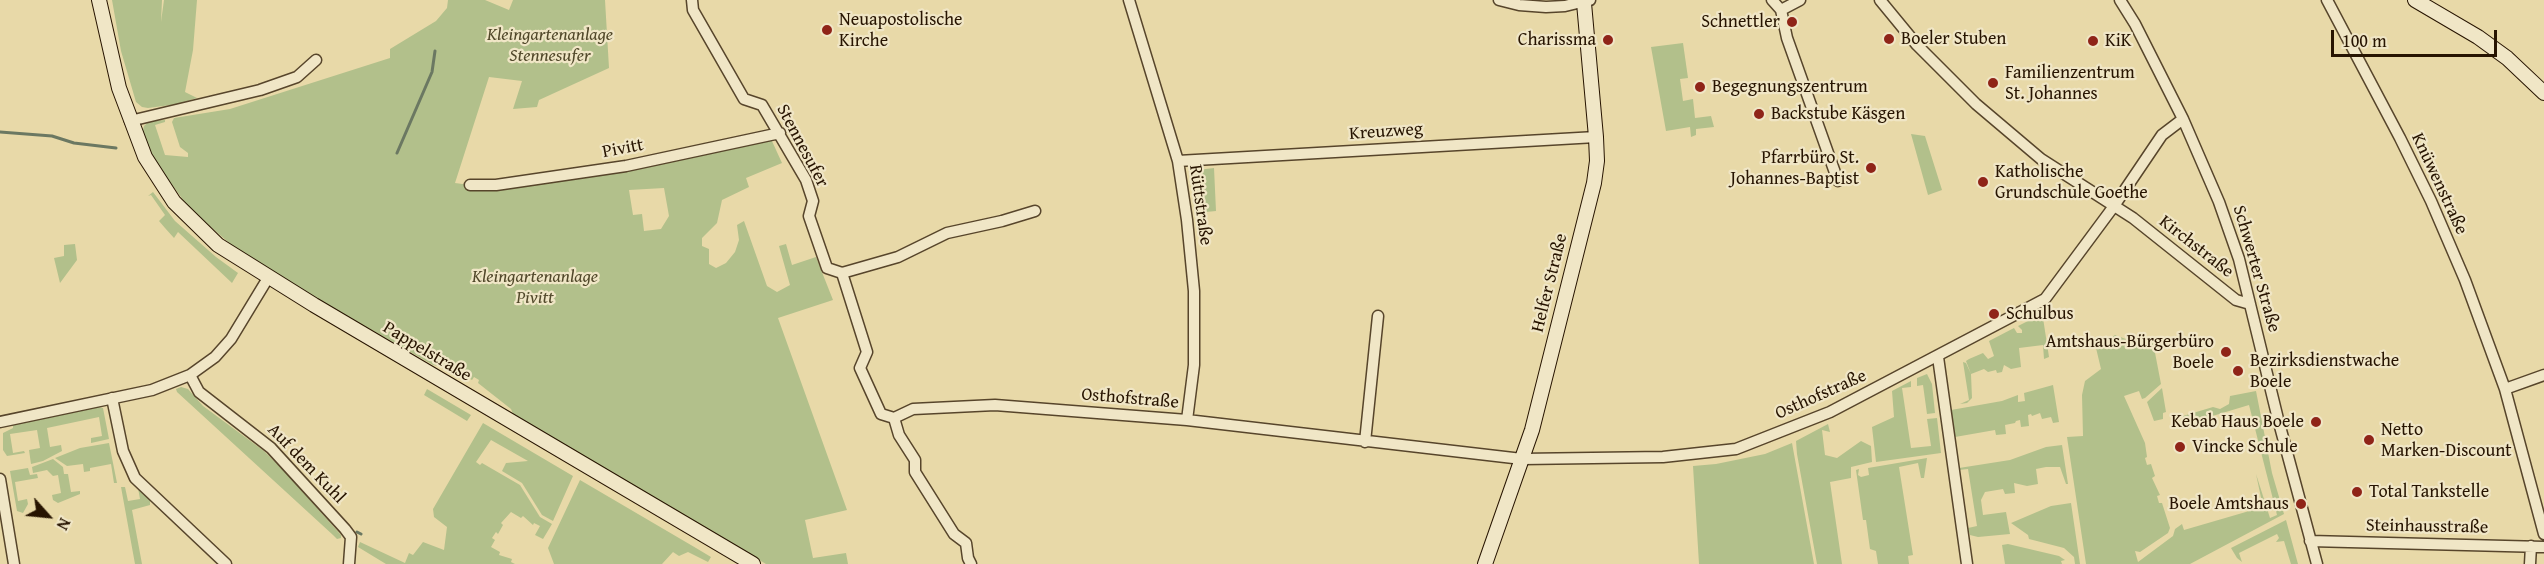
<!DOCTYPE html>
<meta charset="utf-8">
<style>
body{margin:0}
#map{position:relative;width:2544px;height:564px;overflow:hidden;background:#e8d9a8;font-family:"Gentium Book Plus",serif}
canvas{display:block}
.north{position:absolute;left:18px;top:486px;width:60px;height:60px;-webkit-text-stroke:4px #f0e6c6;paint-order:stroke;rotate:117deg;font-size:16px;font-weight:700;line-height:24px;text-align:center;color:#271401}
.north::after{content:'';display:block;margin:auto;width:21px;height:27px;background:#271401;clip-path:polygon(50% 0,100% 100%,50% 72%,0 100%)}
.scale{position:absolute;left:2331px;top:30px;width:166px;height:27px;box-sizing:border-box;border:3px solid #271401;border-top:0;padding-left:8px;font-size:18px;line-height:21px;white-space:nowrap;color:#271401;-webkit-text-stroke:4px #f0e6c6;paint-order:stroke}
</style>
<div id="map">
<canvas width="2544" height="564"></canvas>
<div class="north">N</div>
<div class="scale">100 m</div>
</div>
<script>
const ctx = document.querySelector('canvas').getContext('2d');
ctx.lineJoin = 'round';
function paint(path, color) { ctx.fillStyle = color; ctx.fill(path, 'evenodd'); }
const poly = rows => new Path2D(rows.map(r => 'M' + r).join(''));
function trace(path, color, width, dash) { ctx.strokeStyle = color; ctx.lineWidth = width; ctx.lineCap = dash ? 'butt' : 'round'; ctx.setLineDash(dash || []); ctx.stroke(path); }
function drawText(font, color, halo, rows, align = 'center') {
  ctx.font = font + ' "Gentium Book Plus",serif'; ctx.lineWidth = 4.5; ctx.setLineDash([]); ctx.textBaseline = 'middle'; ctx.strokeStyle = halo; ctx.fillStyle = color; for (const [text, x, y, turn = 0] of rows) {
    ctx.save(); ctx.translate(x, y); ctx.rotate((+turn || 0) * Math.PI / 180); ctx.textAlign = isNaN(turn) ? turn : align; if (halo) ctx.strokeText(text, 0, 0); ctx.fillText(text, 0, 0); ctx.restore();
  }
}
paint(poly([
 [112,0,162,0,161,22,164,0,197,0,193,50,185,92,197,98,178,104,148,108,142,107,136,102,121,51],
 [448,0,485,0,509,10,513,0,605,0,609,68,539,100,537,107,513,109,522,81,489,77,455,183,470,185,771,139,782,163,746,178,749,187,722,200,717,223,702,238,702,246,709,249,709,264,716,268,726,263,735,252,739,240,737,225,744,221,767,286,777,292,790,285,779,246,786,244,792,265,816,257,833,300,778,318,847,510,805,520,813,558,846,553,848,564,766,564,513,414,511,409,478,383,479,380,474,377,472,380,451,368,433,365,314,297,236,249,189,208,156,163,142,134,144,126,149,121,165,120,165,122,155,125,165,155,188,157,188,153,180,147,172,122,174,118,230,109,390,58,390,49,436,21,447,8],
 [664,188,669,216,661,229,644,231,642,214,633,215,629,190],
 [1683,43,1688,78,1680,79,1683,101,1693,99,1695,118,1711,116,1714,127,1696,129,1696,135,1691,137,1690,127,1666,131,1651,47],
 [1911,134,1925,136,1942,190,1928,195],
 [1214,168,1216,211,1196,213,1189,171],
 [153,192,175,221,216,257,238,273,232,283,178,232,174,238,165,228,159,221,165,215,151,195,148,196],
 [75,244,77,260,60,283,54,258,64,256,64,245],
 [2038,316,2043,318,2049,357,2044,359,2043,345,2019,348,2021,367,2011,369,2004,365,2002,372,1997,373,1996,370,1988,372,1984,369,1971,374,1972,398,1967,403,1960,404,1969,400,1963,362,1966,363,1971,374,1966,361,1969,359,1983,353,1988,359,1994,356,1989,341,2014,328,2017,333,2022,333,2022,330,2018,326],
 [2115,335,2142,345,2152,337,2161,384,2145,398,2142,399,2139,391,2124,396,2145,443,2147,457,2145,458,2147,465,2151,464,2155,476,2152,478,2160,495,2157,496,2159,503,2162,503,2170,528,2168,533,2140,552,2135,551,2138,562,2173,536,2175,529,2182,524,2184,530,2263,507,2256,474,2270,518,2277,515,2249,405,2186,424,2183,416,2213,407,2220,409,2229,404,2230,396,2256,391,2272,473,2284,514,2190,564,2086,564,2067,437,2083,436,2082,395,2085,381,2101,369,2096,348],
 [1927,374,1932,384,1935,413,1927,414,1923,385,1917,386,1917,378],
 [1911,381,1911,387,1902,388,1911,448,1931,446,1927,419,1937,418,1941,453,1876,462,1872,427,1894,417,1892,391],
 [2053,385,2059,422,2053,423,2051,417,2042,419,2040,413,2032,416,2031,414,2028,415,2029,426,2021,427,2020,420,2016,421,2015,423,2005,425,2006,434,1996,435,1995,430,1955,437,1951,410,2002,401,2018,395,2018,402,2025,401,2024,393],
 [181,387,188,389,203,406,264,451,285,472,341,535,341,538,337,539,333,535,177,392,176,389],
 [2162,388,2166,412,2163,413,2163,419,2154,421,2147,402],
 [427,389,471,415,467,421,424,395],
 [98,407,103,408,109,439,91,443,91,438,102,436,99,417,47,428,50,447,61,445,62,451,43,461,31,464,29,450,40,448,37,430,10,434,13,453,24,451,25,453,7,456,3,450,3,433,13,428,13,425],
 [483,423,573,476,553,521,542,515,522,483,502,471,506,463,528,461,491,440,476,462,480,465,482,463,520,485,540,517,552,524,543,539,535,535,540,526,534,523,533,525,523,516,521,518,511,512,501,523,503,525,498,534,496,532,492,538,495,540,491,547,500,552,499,555,512,559,511,562,515,564,386,564,358,547,360,542,405,563,409,553,413,555,423,542,444,550,447,527,434,517,433,509],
 [1828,424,1830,432,1822,430,1825,455,1837,458,1861,441,1871,446,1872,462,1851,467,1851,478,1830,482,1842,564,1817,564,1797,454,1796,441],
 [109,443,117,483,114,483,111,464,90,468,90,471,84,472,83,464,67,466,55,458,80,448],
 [1792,443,1814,564,1699,564,1693,466,1716,464,1765,454],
 [2062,445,2068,484,2066,484,2060,467,2046,467,2036,469,2038,484,2027,486,2014,483,2015,493,2005,494,2003,489,1985,492,1981,500,1983,515,2006,512,2010,534,1978,537,1970,535,1968,528,1977,526,1968,469,1959,470,1959,468,2010,460,2046,447],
 [1927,458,1924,478,1921,478,1918,463,1899,467,1913,555,1908,556,1909,564,1878,564,1876,551,1870,549,1866,520,1863,520,1856,470,1859,469,1858,475,1861,477,1869,475,1868,468],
 [53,459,63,467,64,474,68,474,71,492,80,491,80,494,58,503,53,500,52,495,61,493,58,475,53,476,47,470,33,473,32,467],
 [28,468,30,475,37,474,38,478,15,482,18,501,27,499,28,504,23,513,17,511,10,471],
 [580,480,696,548,711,557,708,562,688,552,679,556,673,552,662,564,554,564,548,548],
 [121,487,125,487,128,501,140,499,138,488,150,499,150,505,132,510,142,564,135,564],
 [2071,503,2080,564,2075,564,2074,557,2064,548,2029,539,2028,535,2011,523,2051,506],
 [2286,520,2298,564,2291,564,2284,541,2276,542,2279,538,2277,534,2239,553,2242,562,2237,558,2231,548],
 [2008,544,2059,556,2065,560,2061,561,2062,564,2005,564,2002,545]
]), '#b2c08b');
trace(poly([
 [0,132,52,136,74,143,116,148],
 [397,153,432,72,435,51],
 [357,532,361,534]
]), '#6b7862', 3);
const street = poly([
 [692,0,693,10,744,99,762,105,806,180,813,201,809,216,827,268,842,273,867,352,860,368,881,414,894,418,899,435,915,460,915,472,954,534,966,543,968,558,971,564],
 [1129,0,1178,161,1187,220,1194,291,1194,365,1187,420],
 [1499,0,1519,5,1546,7,1565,6,1590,0],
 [1772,0,1781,10,1800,0],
 [1880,0,1917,45,1976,104,2041,159,2133,218,2236,300,2250,304],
 [2120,0,2135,24,2183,119,2219,202,2239,259,2278,419,2317,564],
 [2327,0,2400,138,2431,201,2465,280,2505,389,2544,534],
 [1781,10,1787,38,1838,181],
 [130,121,260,90,297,77,316,60],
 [1178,161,1596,137],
 [470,185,496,185,626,166,780,133],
 [842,273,898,257,947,233,1002,221,1035,211],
 [1938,357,1967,564],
 [190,375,199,392,271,448,345,529,351,537,349,564],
 [2505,389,2544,375],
 [112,398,123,451,135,478,226,564],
 [894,418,913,409,995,405,1187,420,1522,459,1663,457,1736,449,1830,412,2045,299,2114,206,2162,135,2183,119],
 [0,422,152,390,190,375,215,357,231,339,268,278],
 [1365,442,1378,316],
 [0,479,14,564],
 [2310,541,2544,547],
 [2530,564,2531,546]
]);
const secondary = poly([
 [99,0,119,88,145,157,174,202,218,245,314,305,753,564],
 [2415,0,2478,37,2507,58,2544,93],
 [1485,564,1532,430,1594,183,1597,161,1596,137,1584,3]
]);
trace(street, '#57452b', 13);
trace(secondary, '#271401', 16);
trace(street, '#f0e6c6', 10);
trace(secondary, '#f0e6c6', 14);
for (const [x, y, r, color] of [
 [1792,22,6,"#8f2418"],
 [827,30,6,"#8f2418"],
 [1889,39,6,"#8f2418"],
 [1608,40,6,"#8f2418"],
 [2093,41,6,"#8f2418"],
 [1993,83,6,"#8f2418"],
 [1700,87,6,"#8f2418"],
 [1759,114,6,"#8f2418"],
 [1871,168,6,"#8f2418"],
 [1983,182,6,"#8f2418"],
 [1994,314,6,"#8f2418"],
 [2226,352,6,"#8f2418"],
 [2238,371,6,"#8f2418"],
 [2316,422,6,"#8f2418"],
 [2369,440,6,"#8f2418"],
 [2180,447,6,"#8f2418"],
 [2357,492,6,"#8f2418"],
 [2301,504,6,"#8f2418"]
]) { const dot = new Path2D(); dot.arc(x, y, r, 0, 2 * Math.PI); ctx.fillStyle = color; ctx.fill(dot); trace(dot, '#f0e6c6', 2); }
drawText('18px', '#271401', '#f0e6c6', [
 ["Neuapostolische",839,20],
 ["Kirche",839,41],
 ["Schnettler",1780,22,"right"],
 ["Boeler Stuben",1901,39],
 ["Charissma",1596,40,"right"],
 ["KiK",2105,41],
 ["Familienzentrum",2005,73],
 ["St. Johannes",2005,94],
 ["Begegnungszentrum",1712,87],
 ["Backstube Käsgen",1771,114],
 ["Pfarrbüro St.",1859,158,"right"],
 ["Johannes-Baptist",1859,179,"right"],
 ["Katholische",1995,172],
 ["Grundschule Goethe",1995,193],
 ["Schulbus",2006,314],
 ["Amtshaus-Bürgerbüro",2214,342,"right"],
 ["Boele",2214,363,"right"],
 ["Bezirksdienstwache",2250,361],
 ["Boele",2250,382],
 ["Kebab Haus Boele",2304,422,"right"],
 ["Netto",2381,430],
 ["Marken-Discount",2381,451],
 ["Vincke Schule",2192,447],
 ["Total Tankstelle",2369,492],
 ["Boele Amtshaus",2289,504,"right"]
], 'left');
drawText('italic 18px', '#51482a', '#f0e6c6', [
 ["Kleingartenanlage",550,35],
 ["Stennesufer",550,56],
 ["Kleingartenanlage",535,277],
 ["Pivitt",535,298]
]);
drawText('18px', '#271401', '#f0e6c6', [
 ["Kreuzweg",1386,132,-4],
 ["Stennesufer",802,146,62],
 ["Pivitt",623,149,-11],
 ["Knüwenstraße",2439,184,65],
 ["Rüttstraße",1200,205,82],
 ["Kirchstraße",2196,247,38],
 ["Schwerter Straße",2256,269,74],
 ["Helfer Straße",1550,283,-76],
 ["Pappelstraße",427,352,31],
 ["Osthofstraße",1821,395,-24],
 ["Osthofstraße",1130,399,5],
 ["Auf dem Kuhl",306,464,46],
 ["Steinhausstraße",2427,527,1]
]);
</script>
